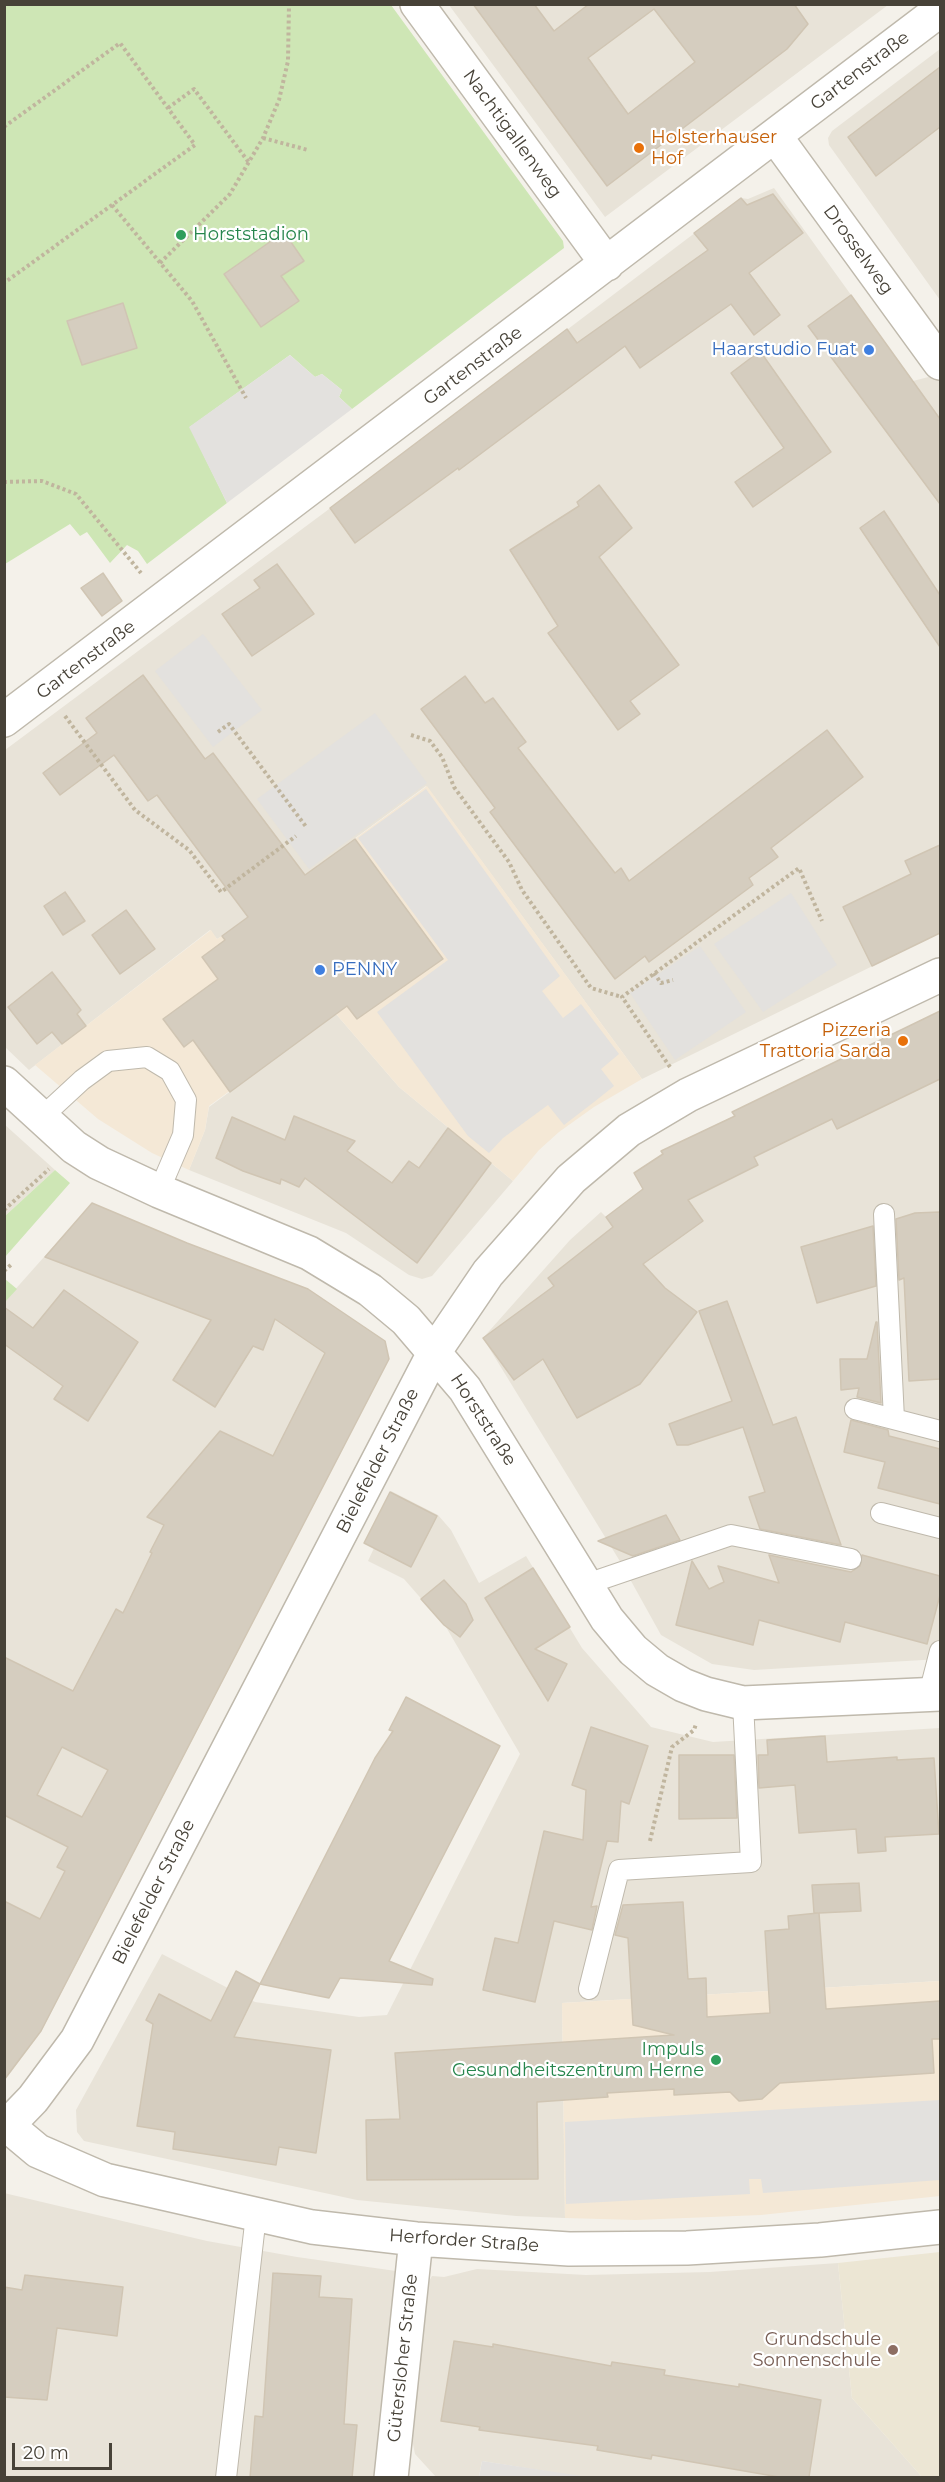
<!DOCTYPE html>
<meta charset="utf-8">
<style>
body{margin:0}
#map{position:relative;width:945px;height:2482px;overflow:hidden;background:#f4f1ea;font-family:Montserrat,sans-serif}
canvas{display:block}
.frame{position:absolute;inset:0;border:6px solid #474238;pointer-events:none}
.scale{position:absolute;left:12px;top:2443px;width:100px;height:27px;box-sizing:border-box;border:3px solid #474238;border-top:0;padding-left:8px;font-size:18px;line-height:21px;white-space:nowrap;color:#474238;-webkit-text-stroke:4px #fff;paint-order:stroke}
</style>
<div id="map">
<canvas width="945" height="2482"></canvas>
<div class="frame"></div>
<div class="scale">20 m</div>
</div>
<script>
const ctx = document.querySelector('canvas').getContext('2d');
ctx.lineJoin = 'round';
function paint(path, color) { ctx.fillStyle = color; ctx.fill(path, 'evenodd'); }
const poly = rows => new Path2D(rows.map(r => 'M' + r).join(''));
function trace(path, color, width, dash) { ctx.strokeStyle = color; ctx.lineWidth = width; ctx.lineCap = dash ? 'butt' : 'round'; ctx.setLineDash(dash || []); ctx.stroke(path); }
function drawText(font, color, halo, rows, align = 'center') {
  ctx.font = font + ' Montserrat,sans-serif'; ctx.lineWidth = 4.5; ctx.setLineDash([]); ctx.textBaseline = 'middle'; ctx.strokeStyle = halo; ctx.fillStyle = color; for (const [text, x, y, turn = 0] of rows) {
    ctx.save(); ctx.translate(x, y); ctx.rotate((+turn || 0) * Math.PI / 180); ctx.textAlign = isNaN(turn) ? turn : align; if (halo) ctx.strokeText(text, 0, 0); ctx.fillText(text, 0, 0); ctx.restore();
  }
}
paint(poly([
 [449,5,888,5,605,217],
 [940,49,940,300,829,145,828,138,832,131],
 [774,188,913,381,940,374,940,933,642,1079,426,786,222,936,217,939,210,930,29,1070,5,1047,5,750,395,460,741,198,748,199],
 [940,1011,940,1659,754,1670,712,1664,661,1635,621,1563,483,1338,570,1240,601,1212,606,1217,643,1189,663,1155,661,1151,734,1116,732,1112],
 [336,1014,399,1087,513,1181,432,1276,422,1279,409,1275,346,1233,189,1170,205,1130,209,1107],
 [4,1124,55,1170,5,1216,4,1216],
 [92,1203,187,1243,308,1289,385,1341,389,1359,42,2030,5,2080,4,1302],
 [391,1491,438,1515,451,1530,479,1583,526,1556,582,1648,651,1727,713,1742,940,1728,940,1981,562,2003,565,2218,516,2216,357,2200,84,2141,77,2132,76,2110,162,1954,255,2002,359,2017,387,2015,520,1754,446,1627,404,1579,368,1561,374,1548,364,1543],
 [4,2193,207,2241,297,2257,396,2271,375,2477,5,2477],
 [838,2263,852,2398,922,2477,588,2478,482,2461,479,2477,436,2477,415,2454,411,2434,428,2283,432,2276,444,2277,477,2269,586,2275,710,2272]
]), '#e8e3d8');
paint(poly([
 [427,786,642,1079,594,1107,559,1132,539,1150,513,1181,399,1087,336,1014,209,1106,205,1130,189,1170,152,1153,98,1119,35,1065,211,930,217,939,222,936],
 [940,1981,940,2196,761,2215,636,2220,565,2218,562,2003]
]), '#f4e8d6');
paint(poly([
 [940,2252,940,2477,922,2477,852,2398,838,2263]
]), '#ece6d4');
paint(poly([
 [5,5,391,5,563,241,564,248,352,409,339,397,342,390,322,374,315,377,290,355,190,427,227,503,147,564,138,551,127,545,110,563,87,532,80,536,70,524,5,564],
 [55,1170,70,1183,5,1257,5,1216],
 [5,1279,17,1289,5,1302,4,1302]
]), '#cee6b5');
paint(poly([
 [290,355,315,377,322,374,342,390,339,397,352,409,227,503,189,427],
 [203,634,262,710,213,747,155,671],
 [375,713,427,783,309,869,257,799],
 [426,789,560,976,542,991,563,1018,581,1004,619,1054,601,1069,614,1086,594,1102,564,1125,548,1105,503,1138,489,1153,468,1136,377,1012,448,960,358,838],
 [791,893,837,965,763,1012,714,944],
 [700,946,746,1012,675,1060,630,993],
 [940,2100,940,2180,763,2193,761,2179,749,2179,750,2194,566,2204,565,2122],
 [482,2461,588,2477,479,2477]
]), '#e3e1de');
const building = poly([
 [473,4,534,4,554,31,589,4,794,4,808,24,787,49,607,186,473,4],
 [654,9,695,62,628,114,588,58,654,9],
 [940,67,940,127,876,176,848,137,940,67],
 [773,194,803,233,749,273,780,315,754,335,731,304,640,368,625,346,459,470,458,468,355,543,330,508,567,329,577,343,708,250,694,233,741,198,747,205,773,194],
 [284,232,304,261,281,276,299,301,261,327,224,274,284,232],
 [851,295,940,419,940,504,808,326,851,295],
 [123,303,137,348,82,365,67,321,123,303],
 [760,351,831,452,753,507,735,482,784,448,731,373,760,351],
 [599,485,632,528,599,557,679,665,630,701,640,714,618,730,548,633,558,626,510,550,579,506,577,502,599,485],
 [884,511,940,595,940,647,860,528,884,511],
 [277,564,314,614,252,656,222,614,260,588,254,580,277,564],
 [103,573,122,601,102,616,81,588,103,573],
 [143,675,205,759,213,753,305,875,355,839,443,959,357,1019,347,1006,230,1092,193,1040,184,1047,163,1019,218,979,202,957,225,940,222,936,248,917,157,795,148,801,114,755,60,795,43,773,97,733,86,718,143,675],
 [465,676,485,703,493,698,526,742,518,748,615,873,621,868,629,881,827,730,863,777,771,848,778,857,749,878,753,885,649,962,645,956,615,979,490,812,495,808,421,709,465,676],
 [940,845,940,933,872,966,843,907,911,874,905,861,940,845],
 [65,892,85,921,63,935,44,906,65,892],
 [126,910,155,949,120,974,92,935,126,910],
 [52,972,81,1010,77,1014,86,1026,62,1044,52,1032,37,1044,8,1007,52,972],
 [940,1011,940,1079,837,1129,832,1119,754,1157,758,1165,688,1200,703,1221,643,1264,665,1288,697,1312,640,1384,577,1418,543,1359,514,1380,483,1338,554,1286,548,1278,613,1227,606,1217,643,1189,634,1173,663,1154,661,1151,735,1116,732,1112,940,1011],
 [294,1116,355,1141,347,1151,392,1183,409,1161,419,1168,448,1128,491,1163,417,1263,305,1178,299,1187,281,1179,280,1184,243,1171,216,1158,232,1117,285,1140,294,1116],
 [92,1203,187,1243,308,1289,385,1341,389,1359,41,2031,4,2080,4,1901,40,1919,65,1871,57,1867,68,1847,4,1815,4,1657,73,1691,116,1609,123,1613,152,1553,150,1552,164,1525,147,1517,220,1431,273,1456,325,1353,275,1319,263,1350,253,1346,215,1407,173,1380,211,1320,45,1257,92,1203],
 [62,1747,108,1770,82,1817,37,1795,62,1747],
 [940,1212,940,1379,909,1381,904,1278,899,1280,896,1219,915,1213,940,1212],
 [873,1226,876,1286,817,1303,801,1247,873,1226],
 [64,1290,138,1342,88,1421,54,1399,63,1386,4,1344,4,1307,33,1328,64,1290],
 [727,1301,773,1425,796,1417,841,1545,760,1529,749,1497,765,1492,743,1427,688,1445,677,1445,669,1424,732,1401,699,1311,727,1301],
 [876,1322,877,1322,881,1403,857,1397,859,1388,841,1390,840,1359,867,1359,876,1322],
 [851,1420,888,1430,889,1436,940,1449,940,1504,878,1488,885,1462,844,1452,851,1420],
 [390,1492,437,1516,411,1567,364,1543,390,1492],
 [666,1515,680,1540,633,1556,598,1541,666,1515],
 [769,1555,851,1572,860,1566,862,1555,940,1576,940,1595,927,1644,845,1622,840,1642,759,1620,753,1645,676,1625,692,1561,709,1589,724,1582,718,1566,779,1583,769,1555],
 [533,1568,570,1627,535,1649,567,1664,548,1701,485,1598,533,1568],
 [444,1580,466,1604,473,1620,460,1637,444,1625,421,1599,444,1580],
 [406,1697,500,1746,389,1961,433,1979,432,1985,340,1978,329,1998,260,1984,234,2037,331,2050,316,2153,279,2147,276,2165,173,2149,175,2132,137,2126,153,2024,146,2020,159,1994,211,2021,236,1971,260,1984,375,1758,393,1731,389,1730,406,1697],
 [591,1727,648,1746,629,1804,621,1801,618,1842,607,1841,591,1907,597,1906,592,1930,554,1921,535,2002,483,1990,495,1938,518,1943,544,1831,583,1840,586,1790,572,1785,591,1727],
 [825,1736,827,1762,897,1757,897,1760,934,1758,939,1834,885,1837,886,1851,858,1853,856,1829,799,1833,795,1785,759,1788,758,1755,768,1755,767,1740,825,1736],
 [679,1755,734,1755,737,1818,679,1819,679,1755],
 [859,1883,861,1911,819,1913,826,2009,940,2001,940,2039,932,2039,934,2073,780,2083,762,2099,739,2101,730,2092,674,2095,674,2089,607,2093,608,2097,537,2102,538,2179,367,2180,366,2120,400,2119,395,2053,674,2035,633,2025,628,1938,615,1935,623,1905,683,1902,688,1979,706,1978,707,2017,770,2013,765,1931,789,1929,788,1916,818,1913,814,1913,812,1885,859,1883],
 [273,2273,321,2276,319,2297,352,2299,344,2424,357,2425,352,2478,250,2478,255,2416,263,2417,273,2273],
 [25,2275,123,2287,117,2336,57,2328,47,2400,4,2397,4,2287,22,2290,25,2275],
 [454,2341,493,2347,493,2344,611,2366,612,2362,665,2370,664,2375,739,2387,739,2384,821,2400,809,2477,779,2477,652,2455,651,2459,597,2450,598,2446,479,2430,480,2427,441,2421,454,2341]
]);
paint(building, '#d5cdbf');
trace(building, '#d0c5b3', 1.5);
const service = poly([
 [42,1117,82,1080,108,1061,147,1057,170,1071,186,1100,183,1135,159,1191],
 [884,1214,894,1419],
 [855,1409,940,1431],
 [881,1513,940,1528],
 [587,1584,731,1535,851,1559],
 [929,1694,940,1651],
 [589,1989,619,1870,751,1862,743,1703],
 [226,2478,256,2215]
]);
const minor = poly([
 [417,4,607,264],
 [775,136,940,363],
 [4,720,940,10],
 [4,1083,74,1147,99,1163,159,1191,309,1253,370,1290,406,1320,465,1389,607,1619,633,1650,657,1670,683,1685,706,1694,743,1703,940,1694],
 [8,2126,38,2151,105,2180,312,2227,416,2239,569,2249,687,2248,820,2240,940,2227],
 [4,2129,33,2099,77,2040,435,1351,488,1273,571,1179,629,1130,688,1095,940,975],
 [391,2478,416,2239]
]);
trace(service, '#bfb9ac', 22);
trace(minor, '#bfb9ac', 36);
trace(poly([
 [168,108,194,89,250,164],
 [4,127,120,43,195,145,4,283],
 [263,138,308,150],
 [112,205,192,301,246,398],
 [160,263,230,194,263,138,279,100,288,61,289,4],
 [4,482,42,481,76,494,141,573],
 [65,716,135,810,189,850,221,892,296,836],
 [218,732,229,724,307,828],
 [411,735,430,741,442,757,454,787,509,862,522,890,591,988,622,997],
 [654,973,661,983,673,980],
 [670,1067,622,997,799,868,822,921],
 [4,1210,49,1169],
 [4,1271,12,1264],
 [650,1841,672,1747,694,1730,696,1724]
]), '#c0b59e', 4, [3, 3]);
trace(service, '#fff', 20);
trace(minor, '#fff', 33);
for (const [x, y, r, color] of [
 [639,148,6,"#e8710a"],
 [181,235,6,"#2e9e5b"],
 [869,350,6,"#3f7fe0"],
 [320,970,6,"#3f7fe0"],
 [903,1041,6,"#e8710a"],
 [716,2060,6,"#2e9e5b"],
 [893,2350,6,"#8d6e63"]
]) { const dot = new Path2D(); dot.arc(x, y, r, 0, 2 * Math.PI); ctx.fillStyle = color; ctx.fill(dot); trace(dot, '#fff', 2); }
drawText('18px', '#474238', '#fff', [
 ["Gartenstraße",860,71,-37],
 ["Nachtigallenweg",512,134,54],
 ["Drosselweg",858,250,54],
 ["Gartenstraße",473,366,-37],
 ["Gartenstraße",86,660,-37],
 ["Horststraße",483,1420,57],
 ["Bielefelder Straße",378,1461,-63],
 ["Bielefelder Straße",154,1892,-63],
 ["Herforder Straße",464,2241,4],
 ["Gütersloher Straße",403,2358,-84]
]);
drawText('18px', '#c56008', '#fff', [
 ["Holsterhauser",651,138],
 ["Hof",651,159],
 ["Pizzeria",891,1031,"right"],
 ["Trattoria Sarda",891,1052,"right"]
], 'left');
drawText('18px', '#27864d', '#fff', [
 ["Horststadion",193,235],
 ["Impuls",704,2050,"right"],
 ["Gesundheitszentrum Herne",704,2071,"right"]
], 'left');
drawText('18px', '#366cbe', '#fff', [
 ["Haarstudio Fuat",857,350],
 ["PENNY",332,970,"left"]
], 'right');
drawText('18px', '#785e54', '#fff', [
 ["Grundschule",881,2340],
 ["Sonnenschule",881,2361]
], 'right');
</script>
